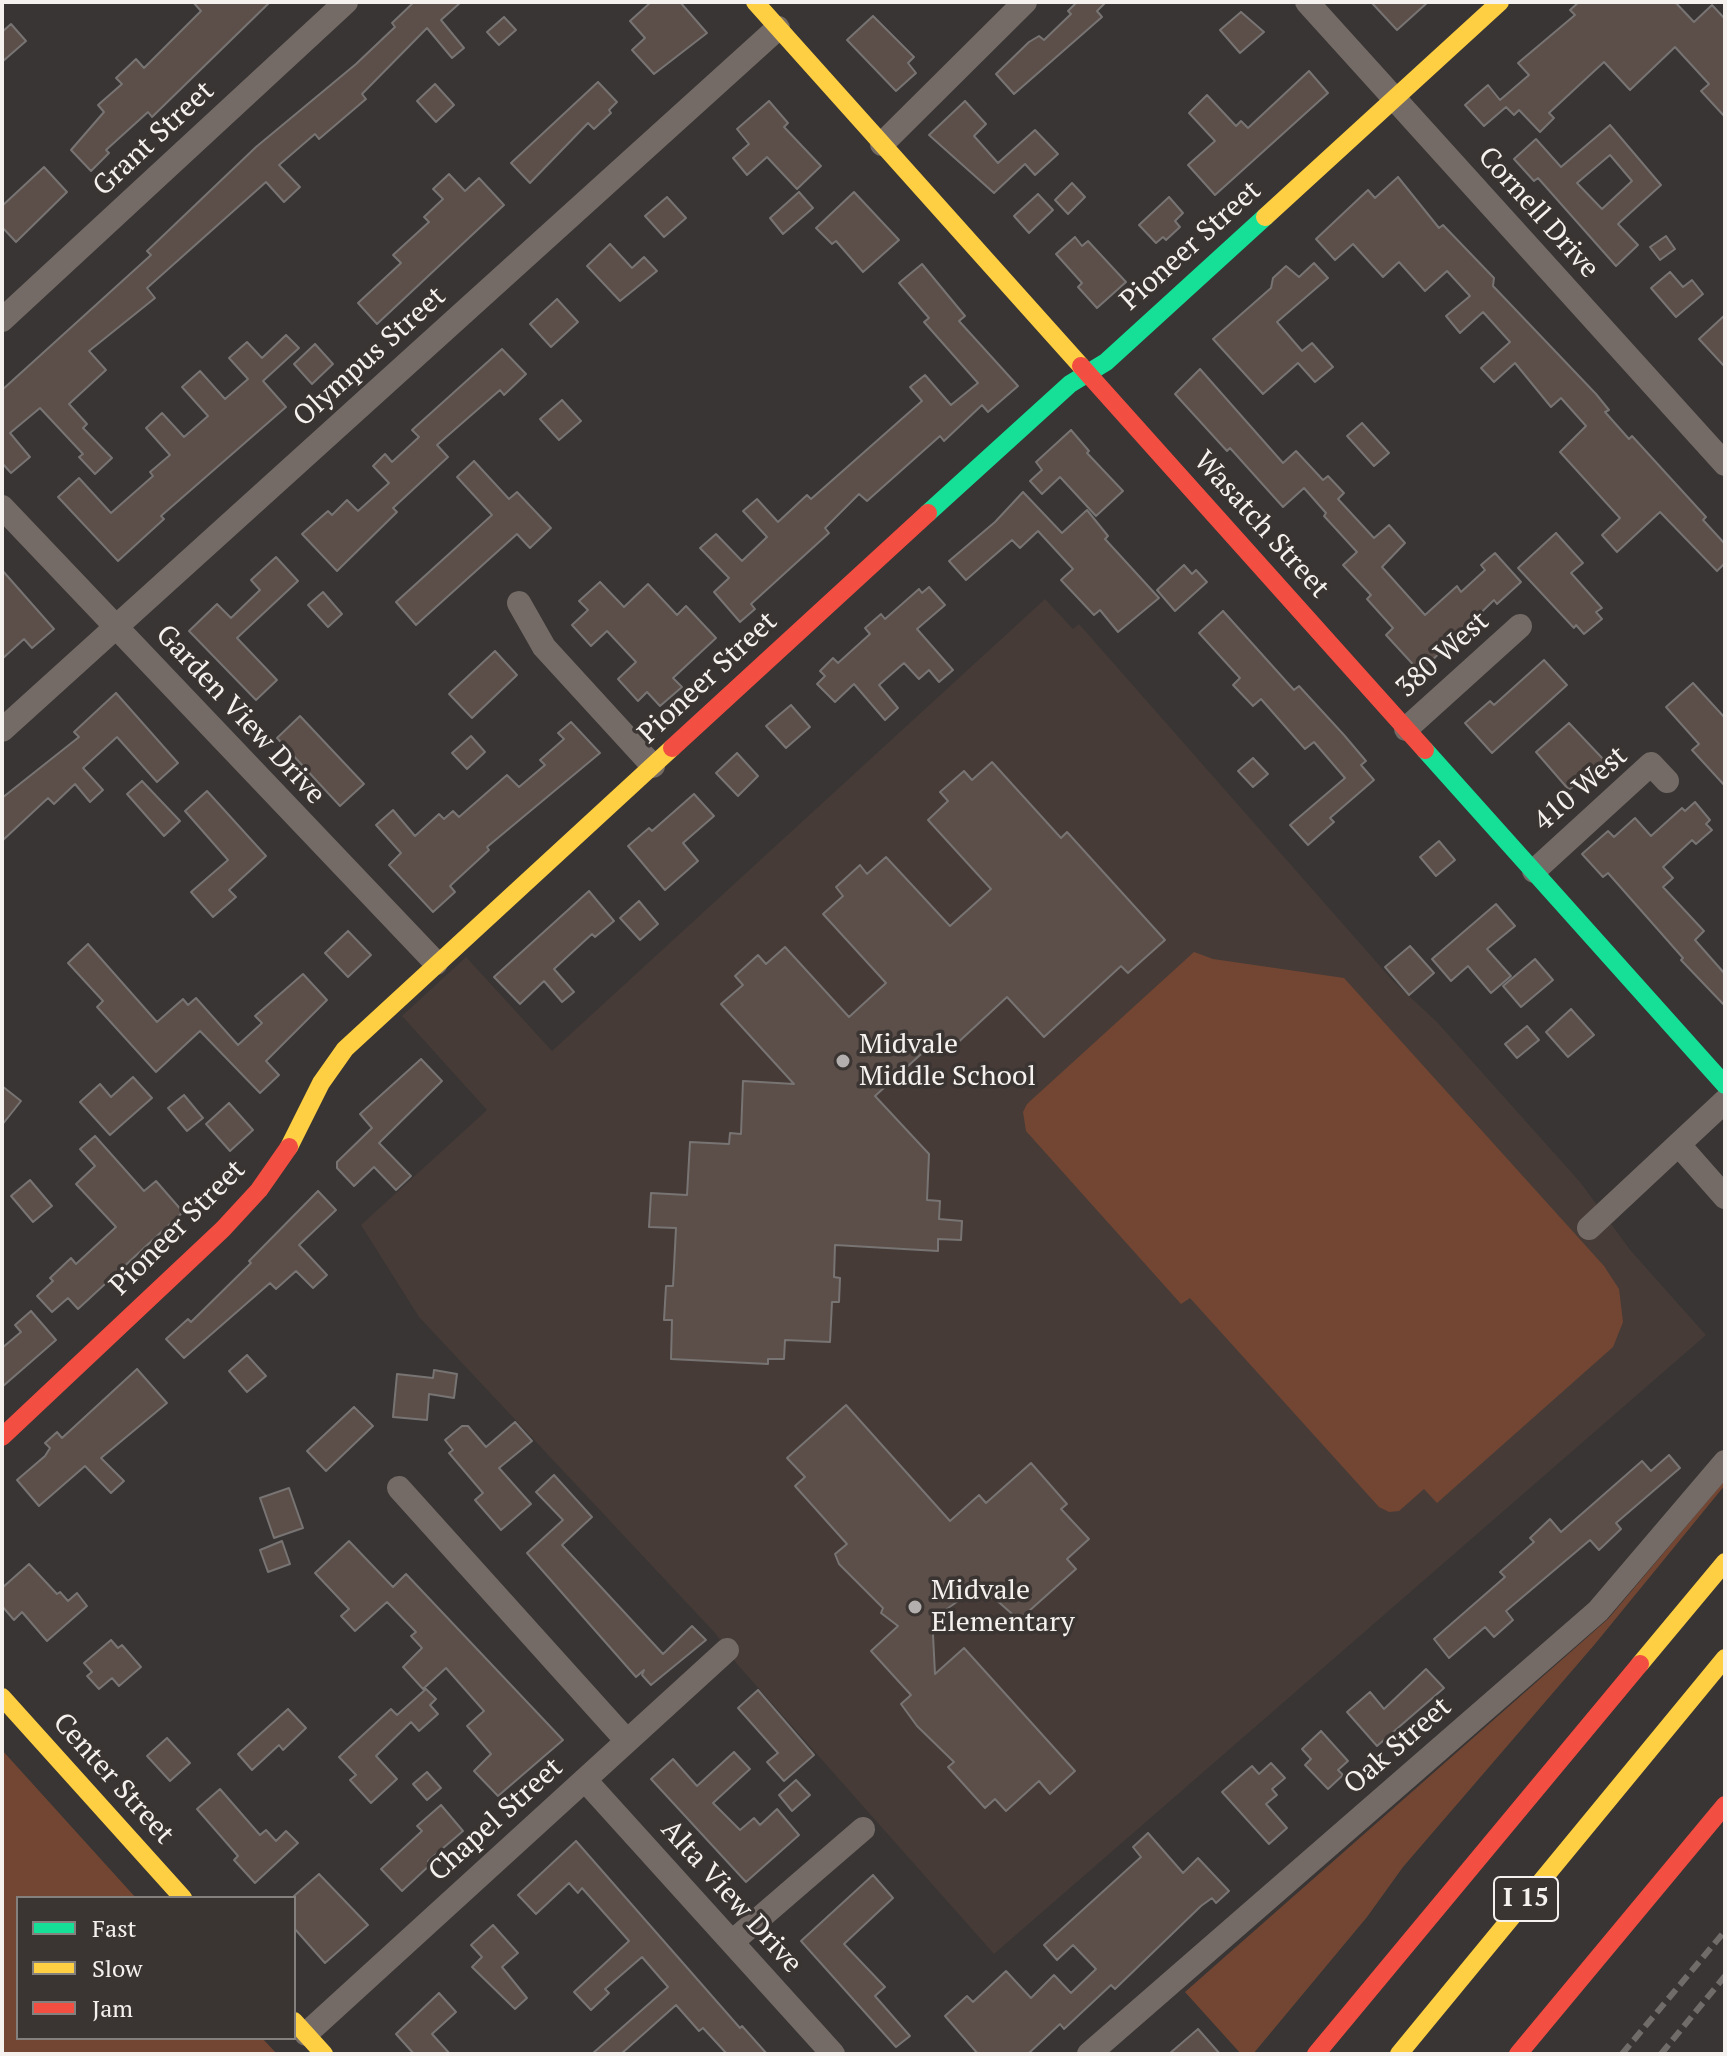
<!DOCTYPE html>
<style>
body{margin:0}
#map{position:relative;width:1727px;height:2056px;overflow:hidden;background:#383534;font-family:"PT Serif",serif}
canvas{display:block}
.frame{position:absolute;inset:0;border:4px solid #f4f1ef;pointer-events:none}
.legend{position:absolute;left:16px;top:1896px;width:280px;height:144px;box-sizing:border-box;background:#3a3432;border:2px solid #84807e;margin:0;padding:10px 14px;list-style:none;font-size:24px;color:#f4f1ef}
.legend li{display:flex;align-items:center;gap:16px;height:40px}
.legend b{width:40px;border:2px solid #84807e}
</style>
<div id="map">
<canvas width="1727" height="2056"></canvas>
<div class="frame"></div>
<ul class="legend">
<li><b style="height:10px;background:#16e098"></b>Fast</li>
<li><b style="height:10px;background:#ffcf43"></b>Slow</li>
<li><b style="height:10px;background:#f24e42"></b>Jam</li>
</ul>
</div>
<script>
const ctx = document.querySelector('canvas').getContext('2d');
ctx.lineJoin = 'round';
function paint(path, color) { ctx.fillStyle = color; ctx.fill(path, 'evenodd'); }
const poly = rows => new Path2D(rows.map(r => 'M' + r).join(''));
function trace(path, color, width, dash) { ctx.strokeStyle = color; ctx.lineWidth = width; ctx.lineCap = dash ? 'butt' : 'round'; ctx.setLineDash(dash || []); ctx.stroke(path); }
function drawText(font, color, halo, rows, align = 'center') {
  ctx.font = font + ' "PT Serif",serif'; ctx.lineWidth = 7; ctx.setLineDash([]); ctx.textBaseline = 'middle'; ctx.strokeStyle = halo; ctx.fillStyle = color; for (const [text, x, y, turn = 0] of rows) {
    ctx.save(); ctx.translate(x, y); ctx.rotate((+turn || 0) * Math.PI / 180); ctx.textAlign = isNaN(turn) ? turn : align; if (halo) ctx.strokeText(text, 0, 0); ctx.fillText(text, 0, 0); ctx.restore();
  }
}
paint(poly([
 [1045,599,1073,629,1079,624,1394,982,1437,1022,1580,1182,1631,1251,1706,1335,994,1954,737,1664,715,1633,419,1317,361,1225,487,1110,402,1016,466,957,552,1051]
]), '#463b37');
paint(poly([
 [1194,952,1213,959,1344,978,1604,1266,1619,1289,1623,1322,1613,1347,1437,1503,1424,1489,1399,1511,1389,1512,1379,1507,1190,1298,1181,1304,1026,1131,1023,1112,1027,1104],
 [1725,1480,1725,1485,1595,1644,1403,1867,1367,1917,1253,2054,1241,2054,1185,1992,1608,1619],
 [2,1750,136,1898,18,1898,18,2038,262,2038,277,2054,2,2054]
]), '#734633');
const building = poly([
 [193,2,270,2,152,117,148,112,106,150,109,153,91,171,71,150,104,112,98,105,122,84,116,78,136,59,144,68,201,11,193,2],
 [414,2,461,2,441,20,464,48,452,58,427,28,362,94,366,99,319,139,315,134,279,165,300,187,284,202,266,182,147,288,155,298,89,351,106,370,69,404,87,424,83,428,112,458,95,474,79,457,83,454,40,408,10,433,30,457,11,473,2,463,2,390,151,255,147,251,256,147,356,64,395,27,392,23,414,2],
 [651,2,680,2,707,33,654,74,632,50,645,38,630,21,651,2],
 [1077,2,1106,2,1097,11,1102,17,1014,94,996,74,1029,42,1039,36,1044,40,1071,14,1068,11,1077,2],
 [1371,2,1428,2,1397,30,1371,2],
 [1579,2,1675,2,1694,22,1712,5,1725,19,1725,117,1701,91,1709,84,1675,47,1630,90,1604,62,1549,113,1554,118,1540,132,1519,110,1514,115,1506,107,1484,126,1465,105,1488,85,1500,100,1529,75,1518,63,1575,15,1570,10,1579,2],
 [1241,12,1264,32,1240,53,1220,30,1241,12],
 [873,16,914,57,908,63,916,73,896,91,847,40,873,16],
 [504,17,516,30,499,45,487,32,504,17],
 [11,24,26,41,2,62,2,32,11,24],
 [1309,71,1328,93,1215,195,1188,165,1215,141,1189,113,1207,95,1236,126,1241,121,1248,128,1309,71],
 [598,82,617,102,609,110,611,113,594,129,588,123,530,183,511,163,598,82],
 [435,84,454,105,436,122,417,101,435,84],
 [769,101,788,123,784,127,821,166,797,189,767,157,747,175,733,158,749,144,737,129,769,101],
 [965,101,986,124,974,136,998,163,1035,130,1058,154,1035,175,1025,164,994,193,929,135,965,101],
 [1610,125,1661,185,1618,224,1638,245,1616,266,1538,178,1534,181,1514,159,1536,139,1561,167,1610,125],
 [1610,155,1632,181,1602,209,1577,183,1610,155],
 [44,167,67,192,16,242,2,227,2,206,44,167],
 [449,174,465,191,479,178,504,205,377,324,358,303,401,263,393,255,429,222,424,217,443,199,433,189,449,174],
 [1398,177,1439,228,1443,225,1494,278,1493,286,1596,394,1609,410,1605,412,1629,439,1632,436,1706,517,1703,520,1725,544,1725,563,1717,571,1660,512,1617,552,1602,535,1620,518,1560,452,1586,426,1561,398,1551,407,1515,363,1494,382,1481,368,1510,342,1483,312,1460,333,1446,316,1470,296,1447,271,1425,291,1399,262,1383,277,1353,244,1335,260,1316,239,1368,190,1375,198,1398,177],
 [1072,183,1085,197,1068,214,1055,200,1072,183],
 [799,192,813,208,783,234,770,218,799,192],
 [854,192,899,240,863,272,836,241,832,244,816,228,854,192],
 [1038,194,1053,210,1029,233,1014,216,1038,194],
 [667,197,686,218,664,237,645,216,667,197],
 [1169,197,1183,213,1175,221,1180,227,1166,240,1163,237,1156,243,1139,225,1169,197],
 [1666,236,1675,249,1660,260,1650,247,1666,236],
 [1075,237,1082,246,1088,241,1126,282,1097,308,1078,287,1082,283,1056,254,1075,237],
 [610,244,632,268,644,257,657,271,620,301,587,266,610,244],
 [1314,263,1328,278,1277,322,1302,351,1312,343,1333,367,1315,382,1298,363,1263,394,1213,339,1271,288,1273,278,1286,266,1299,277,1314,263],
 [922,264,965,316,959,321,1018,386,988,412,982,405,944,441,940,436,867,501,859,494,825,528,829,533,751,604,755,609,740,622,714,592,729,578,700,548,716,534,742,561,767,537,743,511,757,499,778,522,807,495,811,499,922,401,910,387,925,375,951,405,978,383,924,322,929,318,899,283,922,264],
 [1670,272,1683,287,1692,280,1703,294,1676,317,1651,288,1670,272],
 [557,299,578,322,551,347,530,324,557,299],
 [1725,315,1725,367,1699,339,1725,315],
 [286,335,299,348,263,381,286,407,161,516,164,519,118,561,58,497,79,478,111,513,153,476,150,472,170,455,146,428,162,413,184,437,208,416,182,387,200,371,225,399,248,379,229,358,247,342,262,358,286,335],
 [315,344,333,364,312,384,294,364,315,344],
 [502,349,526,374,504,395,500,390,437,445,448,457,393,508,397,512,337,571,302,534,328,511,332,515,347,500,358,511,389,483,373,466,385,454,392,462,419,437,412,430,502,349],
 [1200,369,1283,463,1296,451,1323,480,1328,476,1344,493,1338,499,1374,538,1389,525,1405,543,1382,567,1425,615,1457,586,1461,592,1485,570,1481,565,1495,553,1521,582,1497,604,1494,600,1420,672,1386,635,1393,628,1367,599,1371,595,1343,565,1357,552,1324,516,1326,513,1304,488,1283,507,1230,448,1227,451,1175,394,1200,369],
 [562,400,581,421,559,440,540,419,562,400],
 [1362,423,1389,453,1374,466,1347,436,1362,423],
 [1071,430,1089,451,1087,453,1123,491,1096,516,1060,477,1042,494,1030,481,1042,470,1036,462,1071,430],
 [474,461,509,499,517,492,551,528,530,548,517,534,416,625,396,602,492,515,457,477,474,461],
 [1023,492,1062,533,1087,510,1108,536,1105,539,1159,598,1118,632,1100,610,1094,615,1061,580,1073,569,1038,531,1020,548,1012,540,966,580,949,561,995,522,1023,492],
 [1556,533,1583,563,1571,573,1602,608,1596,612,1602,619,1584,634,1576,625,1574,628,1518,568,1556,533],
 [276,557,298,581,237,638,277,680,256,700,189,631,217,604,231,618,260,590,251,580,276,557],
 [1184,565,1192,574,1196,570,1207,582,1175,611,1157,590,1184,565],
 [2,570,54,629,32,648,24,639,2,659,2,570],
 [600,582,624,607,648,584,677,615,686,606,716,638,673,678,682,687,660,706,647,692,638,701,618,679,636,662,607,631,591,646,572,625,588,610,579,601,600,582],
 [929,587,945,605,917,629,953,670,939,682,929,670,919,679,904,663,879,685,898,708,885,720,854,684,835,702,817,684,825,676,820,671,833,658,838,663,870,634,865,628,881,614,885,619,919,589,922,593,929,587],
 [323,592,342,614,328,627,308,605,323,592],
 [1223,611,1294,690,1299,686,1344,735,1366,761,1361,765,1374,780,1330,818,1334,822,1308,845,1290,825,1345,778,1314,742,1305,749,1261,699,1253,706,1233,685,1240,678,1199,633,1223,611],
 [495,651,517,675,472,718,449,694,495,651],
 [1544,660,1567,685,1492,753,1465,723,1490,701,1494,705,1544,660],
 [1693,683,1725,718,1725,786,1692,750,1699,744,1666,707,1693,683],
 [116,693,178,763,157,782,117,737,83,768,103,790,90,802,75,784,54,804,48,798,2,841,2,798,79,737,74,732,116,693],
 [791,705,810,727,786,748,766,726,791,705],
 [300,716,364,784,340,806,277,738,300,716],
 [571,722,600,753,487,847,489,850,450,886,455,892,433,912,389,865,401,853,376,825,393,810,415,836,439,814,444,819,453,811,459,817,507,775,519,787,545,765,540,760,564,739,558,733,571,722],
 [1569,723,1604,760,1569,790,1536,752,1569,723],
 [471,736,485,752,467,769,452,753,471,736],
 [737,753,758,776,738,796,716,773,737,753],
 [1253,758,1268,774,1253,787,1238,771,1253,758],
 [992,762,1061,838,1067,832,1165,940,1128,973,1121,966,1044,1037,1007,997,952,1048,941,1036,875,1096,929,1154,927,1200,940,1201,939,1219,962,1221,961,1240,938,1239,938,1251,835,1245,834,1277,840,1278,839,1302,832,1302,830,1342,785,1340,784,1359,768,1359,768,1364,671,1359,672,1320,664,1320,666,1286,673,1286,676,1228,649,1227,651,1193,687,1195,690,1142,729,1144,730,1133,741,1134,743,1081,794,1084,721,1004,743,985,735,976,758,955,766,964,785,947,849,1017,886,983,823,914,843,896,836,887,860,865,867,874,886,857,950,926,991,889,928,820,948,801,940,792,964,771,972,780,992,762],
 [142,781,180,821,164,836,127,794,142,781],
 [207,791,266,856,229,890,236,897,213,917,191,892,228,860,185,811,207,791],
 [694,794,714,816,683,843,698,861,665,890,628,846,649,828,652,831,694,794],
 [1695,802,1710,820,1706,824,1712,830,1696,844,1692,840,1663,867,1673,878,1663,887,1704,931,1695,940,1725,974,1725,1006,1681,960,1683,958,1608,873,1603,877,1582,854,1608,831,1614,837,1635,818,1651,836,1682,808,1685,811,1695,802],
 [1439,841,1455,860,1436,876,1420,857,1439,841],
 [589,891,614,921,595,937,592,934,554,969,574,992,562,1002,544,981,520,1004,494,977,589,891],
 [639,901,658,924,640,940,620,918,639,901],
 [1496,904,1515,926,1487,949,1511,976,1491,993,1468,966,1451,981,1432,959,1496,904],
 [348,931,371,955,348,977,325,953,348,931],
 [88,944,157,1022,183,999,188,1005,196,998,238,1045,262,1023,255,1016,303,974,327,1000,266,1061,279,1075,260,1093,200,1031,156,1072,97,1007,103,1001,68,963,88,944],
 [1410,946,1434,973,1409,995,1385,967,1410,946],
 [1535,959,1553,980,1521,1007,1503,986,1535,959],
 [1571,1009,1594,1035,1568,1057,1546,1032,1571,1009],
 [1527,1026,1539,1040,1517,1058,1505,1044,1527,1026],
 [421,1059,442,1081,379,1143,411,1176,396,1190,374,1167,354,1186,337,1168,337,1162,372,1128,360,1114,421,1059],
 [133,1077,152,1098,110,1135,80,1102,100,1084,111,1097,133,1077],
 [2,1086,21,1101,2,1125,2,1086],
 [184,1095,203,1118,187,1131,168,1108,184,1095],
 [229,1103,253,1130,230,1151,206,1124,229,1103],
 [95,1136,144,1191,156,1181,183,1212,78,1309,68,1298,52,1312,37,1296,53,1281,50,1278,71,1258,76,1264,116,1227,76,1184,95,1166,80,1149,95,1136],
 [30,1180,52,1206,33,1222,11,1196,30,1180],
 [318,1191,336,1210,299,1245,327,1275,313,1288,296,1271,276,1289,270,1283,184,1358,166,1339,188,1319,191,1322,251,1263,249,1261,318,1191],
 [31,1311,56,1340,2,1387,2,1348,21,1332,15,1325,31,1311],
 [247,1355,266,1376,247,1392,229,1371,247,1355],
 [137,1369,167,1403,101,1458,124,1481,111,1493,85,1466,39,1506,17,1480,45,1456,50,1448,45,1443,57,1432,62,1438,137,1369],
 [434,1370,457,1374,454,1398,429,1394,427,1420,393,1417,397,1374,433,1378,434,1370],
 [846,1405,950,1521,979,1495,986,1503,1031,1463,1067,1504,1061,1509,1089,1539,1067,1559,1076,1569,1019,1620,994,1598,965,1596,940,1614,933,1635,935,1674,964,1648,1075,1771,1050,1794,1039,1781,1006,1811,995,1799,985,1808,948,1767,954,1762,917,1726,901,1704,911,1695,871,1651,898,1626,881,1613,883,1608,839,1564,835,1554,847,1544,795,1486,805,1477,787,1458,846,1405],
 [354,1407,373,1426,326,1471,307,1451,354,1407],
 [515,1422,532,1441,499,1468,531,1504,501,1530,475,1500,483,1493,449,1453,453,1450,445,1440,462,1426,468,1426,486,1447,515,1422],
 [1669,1455,1680,1468,1616,1523,1621,1529,1599,1550,1590,1540,1506,1611,1513,1620,1494,1637,1485,1627,1449,1658,1434,1639,1505,1577,1500,1572,1534,1542,1530,1538,1550,1519,1561,1532,1642,1461,1651,1471,1669,1455],
 [554,1475,592,1517,562,1545,588,1573,663,1654,692,1626,706,1640,651,1685,642,1675,644,1670,636,1677,527,1553,563,1520,536,1492,554,1475],
 [289,1488,303,1528,274,1538,260,1498,289,1488],
 [282,1541,290,1564,268,1572,260,1550,282,1541],
 [349,1541,393,1587,406,1574,563,1740,498,1796,474,1771,491,1754,467,1726,484,1711,446,1668,423,1689,403,1667,422,1648,411,1636,416,1632,387,1602,355,1631,341,1616,349,1609,315,1573,349,1541],
 [29,1564,57,1594,60,1592,68,1601,77,1593,87,1606,47,1641,22,1612,14,1620,2,1606,2,1588,29,1564],
 [111,1640,118,1648,122,1645,141,1667,119,1686,112,1678,99,1689,87,1676,92,1672,84,1663,111,1640],
 [1426,1669,1444,1688,1377,1746,1347,1712,1370,1692,1384,1709,1426,1669],
 [426,1689,436,1699,430,1705,438,1714,419,1731,411,1722,376,1756,397,1779,371,1803,350,1780,356,1775,339,1757,391,1709,397,1715,426,1689],
 [758,1690,814,1755,784,1781,767,1762,778,1753,738,1708,758,1690],
 [288,1709,306,1728,283,1750,279,1745,252,1770,238,1754,288,1709],
 [1321,1731,1348,1761,1338,1770,1343,1775,1328,1789,1305,1765,1311,1759,1302,1749,1321,1731],
 [167,1738,190,1763,170,1781,147,1756,167,1738],
 [734,1752,750,1769,713,1803,740,1830,754,1818,760,1825,777,1809,799,1835,746,1882,651,1779,673,1759,697,1786,734,1752],
 [1271,1763,1285,1778,1272,1789,1277,1795,1266,1804,1287,1828,1269,1844,1222,1792,1252,1766,1259,1774,1271,1763],
 [427,1772,441,1788,427,1800,413,1784,427,1772],
 [796,1780,810,1795,792,1811,779,1795,796,1780],
 [220,1789,260,1835,266,1830,276,1841,286,1831,298,1843,255,1883,234,1860,238,1856,197,1809,220,1789],
 [441,1805,463,1831,428,1861,431,1864,402,1891,381,1869,422,1831,417,1826,441,1805],
 [1148,1833,1183,1873,1198,1858,1229,1891,1216,1903,1212,1898,1201,1906,1115,1989,1111,1985,1064,2029,1060,2024,1028,2054,978,2054,945,2016,967,1996,973,2002,1006,1971,1031,1998,1054,1975,1071,1993,1096,1969,1073,1945,1057,1960,1044,1945,1141,1857,1133,1847,1148,1833],
 [576,1841,740,2028,742,2026,767,2054,727,2054,703,2028,699,2031,676,2005,621,2054,592,2054,668,1987,642,1957,605,1989,609,1993,591,2010,574,1992,629,1941,582,1888,578,1893,569,1883,536,1914,518,1895,576,1841],
 [319,1874,368,1925,325,1963,294,1928,294,1896,319,1874],
 [873,1875,893,1898,844,1944,885,1987,875,1996,910,2036,896,2047,801,1941,873,1875],
 [493,1925,518,1953,502,1967,527,1998,515,2009,472,1967,482,1957,471,1945,493,1925],
 [439,1993,456,2012,432,2034,450,2054,414,2054,396,2034,439,1993],
 [1198,2029,1220,2054,1169,2054,1198,2029]
]);
paint(building, '#5c4f49');
trace(building, '#777473', 2);
trace(poly([
 [1307,2,1725,464],
 [882,144,1025,2],
 [2,320,346,2],
 [2,507,436,963],
 [519,603,544,647,653,766],
 [1406,729,1520,626],
 [2,730,778,28],
 [1534,871,1651,764,1667,781],
 [1679,1145,1725,1197],
 [1589,1228,1725,1101],
 [399,1488,627,1741],
 [585,1780,833,2054],
 [732,1942,863,1829],
 [306,2034,727,1650],
 [1089,2054,1598,1611,1725,1462]
]), '#746b66', 24);
trace(poly([
 [928,513,1070,384,1106,362,1265,217],
 [1425,750,1725,1085]
]), '#16e098', 18);
trace(poly([
 [755,2,1081,366],
 [1265,217,1500,2],
 [289,1147,321,1083,345,1049,672,748],
 [1640,1664,1725,1562],
 [2,1697,183,1898],
 [294,2021,324,2054],
 [1399,2054,1725,1658]
]), '#ffcf43', 18);
trace(poly([
 [1081,366,1425,750],
 [672,748,928,513],
 [2,1437,223,1229,259,1190,289,1147],
 [1316,2054,1640,1664],
 [1518,2054,1725,1805]
]), '#f24e42', 18);
trace(poly([
 [1622,2054,1725,1931],
 [1661,2054,1725,1976]
]), '#706c6a', 6, [12, 6]);
for (const [x, y, r, color] of [
 [843,1061,8,"#b2afae"],
 [915,1607,8,"#b2afae"]
]) { const dot = new Path2D(); dot.arc(x, y, r, 0, 2 * Math.PI); ctx.fillStyle = color; ctx.fill(dot); trace(dot, '#3a3432', 3); }
for (const [x, y, w] of [
 [1526,1899,64]
]) { const box = new Path2D(); box.roundRect(x - w / 2, y - 22, w, 44, 6); ctx.fillStyle = '#3a3432'; ctx.fill(box); trace(box, '#f4f1ef', 2); }
drawText('bold 26px', '#f4f1ef', null, [
 ["I 15",1526,1899]
]);
drawText('28px', '#f4f1ef', '#3a3432', [
 ["Grant Street",154,139,-43],
 ["Cornell Drive",1538,213,48],
 ["Pioneer Street",1191,246,-42],
 ["Olympus Street",370,357,-42],
 ["Wasatch Street",1261,525,48],
 ["380 West",1443,655,-42],
 ["Pioneer Street",708,678,-43],
 ["Garden View Drive",240,715,47],
 ["410 West",1581,789,-41],
 ["Pioneer Street",178,1228,-45],
 ["Oak Street",1398,1746,-41],
 ["Center Street",113,1779,48],
 ["Chapel Street",496,1820,-42],
 ["Alta View Drive",731,1897,48]
]);
drawText('28px', '#f4f1ef', '#3a3432', [
 ["Midvale",859,1045],
 ["Middle School",859,1077],
 ["Midvale",931,1591],
 ["Elementary",931,1623]
], 'left');
</script>
